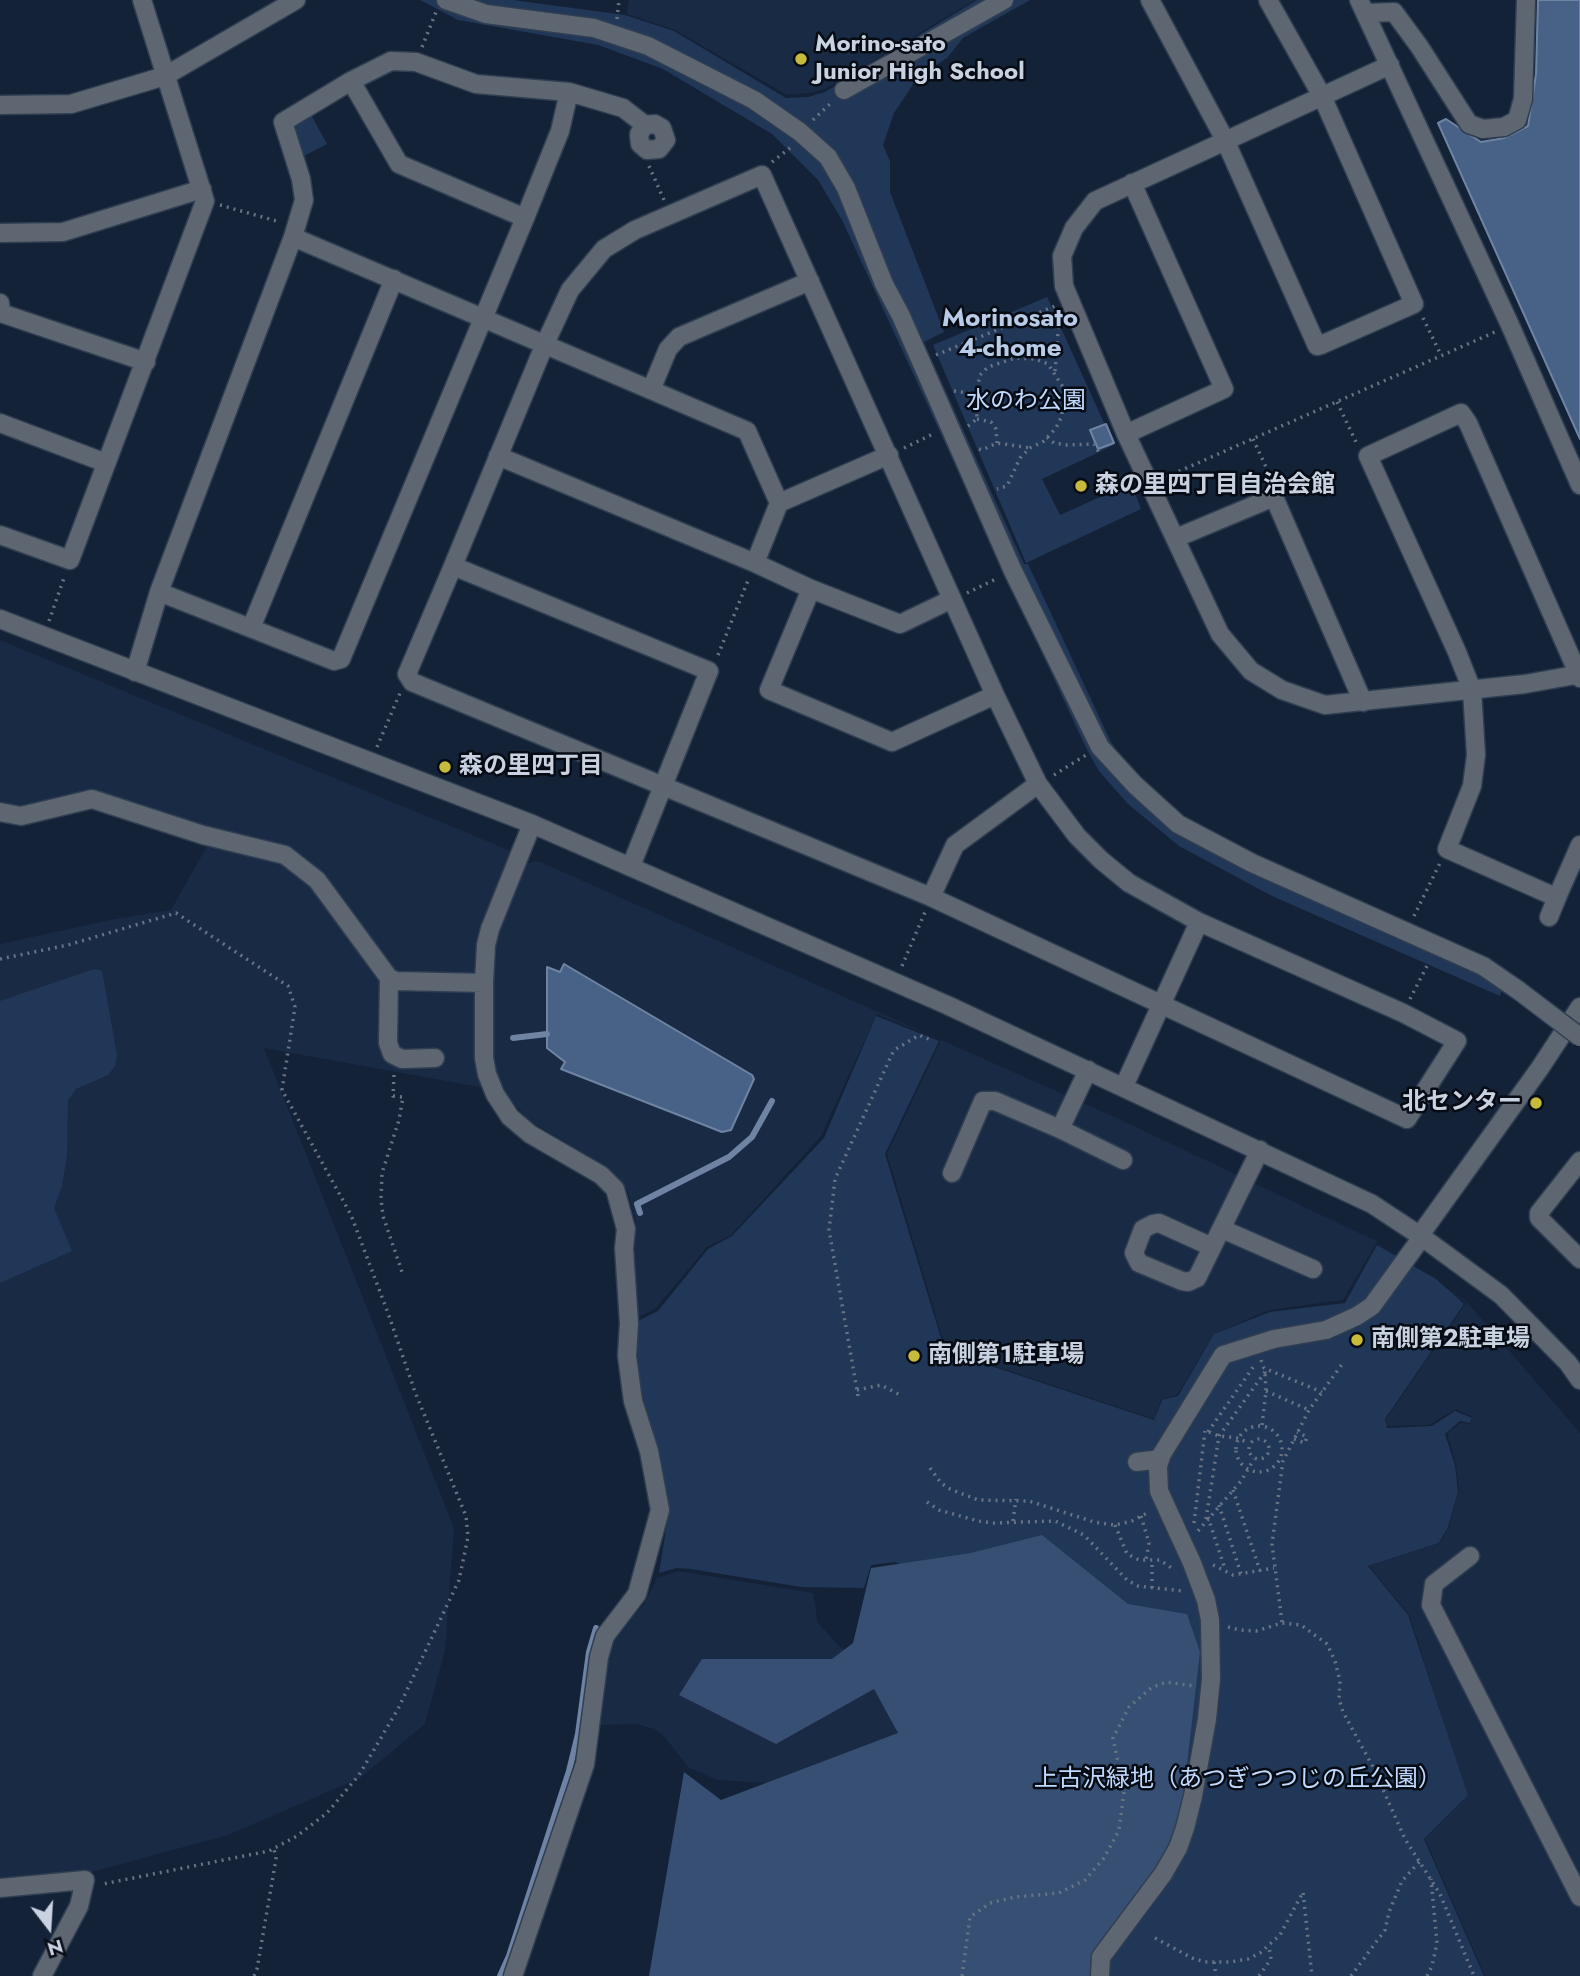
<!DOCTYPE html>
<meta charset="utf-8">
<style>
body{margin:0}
#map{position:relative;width:1580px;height:1976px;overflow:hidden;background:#132237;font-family:Jost,sans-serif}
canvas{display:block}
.north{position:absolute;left:14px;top:1892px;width:70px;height:70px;-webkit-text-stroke:5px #060b14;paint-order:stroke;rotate:163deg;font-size:19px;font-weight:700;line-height:28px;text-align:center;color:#c8d2e1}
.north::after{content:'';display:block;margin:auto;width:24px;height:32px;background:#c8d2e1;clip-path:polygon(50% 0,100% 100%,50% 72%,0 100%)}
</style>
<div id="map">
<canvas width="1580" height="1976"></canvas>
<div class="north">N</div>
</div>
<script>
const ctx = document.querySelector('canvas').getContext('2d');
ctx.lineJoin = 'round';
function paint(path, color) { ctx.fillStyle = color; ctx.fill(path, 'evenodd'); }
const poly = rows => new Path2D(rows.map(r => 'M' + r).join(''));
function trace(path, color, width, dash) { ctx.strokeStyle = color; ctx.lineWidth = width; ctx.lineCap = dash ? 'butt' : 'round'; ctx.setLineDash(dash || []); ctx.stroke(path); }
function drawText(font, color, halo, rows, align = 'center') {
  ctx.font = font + ' Jost,"Noto Sans JP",sans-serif'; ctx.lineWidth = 5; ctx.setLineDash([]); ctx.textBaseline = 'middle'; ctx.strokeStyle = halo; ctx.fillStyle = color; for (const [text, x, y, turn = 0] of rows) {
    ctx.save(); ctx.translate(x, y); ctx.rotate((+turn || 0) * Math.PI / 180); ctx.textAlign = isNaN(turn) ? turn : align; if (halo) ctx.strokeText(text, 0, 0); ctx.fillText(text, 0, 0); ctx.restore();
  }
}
paint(poly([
 [629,0,975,0,825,89,810,93,787,95,675,30,627,14],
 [0,640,511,851,510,859,519,865,538,861,1119,1119,1376,1241,1467,1302,1580,1433,1580,1976,1485,1976,1425,1839,1468,1795,1409,1615,1369,1566,1440,1543,1449,1526,1459,1491,1456,1465,1447,1433,1460,1423,1470,1424,1473,1417,1456,1409,1429,1425,1386,1426,1386,1419,1466,1303,1377,1242,1343,1300,1269,1310,1214,1334,1177,1395,1161,1400,1154,1419,962,1355,942,1337,887,1154,941,1040,877,1014,821,1136,731,1235,707,1247,655,1309,634,1319,634,1247,636,1222,627,1189,604,1165,532,1122,501,1091,264,1048,454,1528,445,1650,425,1724,360,1778,228,1835,92,1872,0,1879,0,944,115,919,171,910,216,830,96,793,23,807,0,803],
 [679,1571,813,1593,818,1623,841,1648,860,1654,903,1654,907,1776,804,1785,717,1780,688,1767,664,1736,655,1729,636,1724,598,1725,605,1649,628,1616,643,1606,657,1578]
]), '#192a45');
paint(poly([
 [420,0,513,0,625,15,674,31,786,98,808,97,825,92,977,0,1030,0,963,38,947,58,918,77,894,113,883,145,890,161,890,192,944,332,920,344,937,372,1024,564,1028,564,1111,742,1137,780,1178,816,1196,827,1402,924,1479,969,1502,988,1500,996,1272,896,1179,846,1128,804,1099,771,1086,748,842,220,818,180,772,134,663,69,598,45,458,20],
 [310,113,327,144,302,157,293,131,296,120],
 [1047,297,1114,445,1042,479,1060,515,1131,483,1141,509,1026,563,933,345],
 [94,969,102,971,117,1055,115,1066,108,1075,76,1089,68,1100,67,1155,62,1186,54,1208,72,1251,0,1283,0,1001],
 [876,1016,939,1041,885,1154,941,1338,961,1356,1154,1420,1162,1400,1178,1396,1214,1334,1270,1312,1345,1303,1377,1245,1436,1279,1464,1304,1385,1419,1387,1428,1432,1426,1455,1411,1472,1418,1470,1423,1460,1421,1445,1434,1455,1465,1458,1492,1448,1527,1439,1543,1368,1566,1408,1615,1468,1795,1424,1839,1484,1976,888,1976,960,1586,895,1562,871,1565,864,1588,801,1587,691,1569,677,1568,659,1573,667,1523,654,1448,640,1401,636,1322,658,1311,708,1249,732,1236,824,1138]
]), '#213757');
paint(poly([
 [1042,1535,1128,1604,1187,1614,1200,1652,1174,1877,1089,1976,649,1976,684,1772,721,1800,898,1733,874,1689,776,1744,679,1695,702,1659,832,1659,853,1643,871,1568,971,1553]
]), '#364f72');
const water = poly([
 [1538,0,1580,0,1580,439,1438,123,1446,119,1481,142,1504,138,1528,126,1536,74,1538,0],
 [1106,424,1114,443,1098,449,1090,430,1106,424],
 [564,964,752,1075,754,1079,731,1130,722,1132,561,1069,565,1062,547,1048,547,967,560,972,564,964]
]);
paint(water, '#486287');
trace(water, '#6e84a2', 2);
trace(poly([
 [513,1038,547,1034],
 [640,1213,637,1204,729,1157,752,1137,772,1101],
 [500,1976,509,1956,569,1771,578,1734,589,1652,596,1628]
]), '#6e84a2', 6);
const minor = poly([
 [446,0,486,14,594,28,648,46,754,100,800,132,828,157,846,188,884,284,901,316,1013,571,1100,747,1135,785,1178,824,1252,863,1483,966,1518,990],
 [1150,0,1225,140,1317,346,1321,345,1414,304,1322,96,1268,0],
 [1359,0,1510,325,1580,485],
 [1366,13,1394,12,1419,46,1469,124,1483,129,1504,127,1517,120,1523,99,1526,0],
 [1390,65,1095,201,1074,228,1062,256,1064,286,1126,434,1220,634,1251,671,1282,690,1325,705,1525,684,1580,674],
 [351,81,399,164,525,218],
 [844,90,1004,0],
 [0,105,71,104,165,76,296,0],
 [0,233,63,232,202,189],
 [293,237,747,431,779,503,755,563],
 [0,303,1,313,146,362],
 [651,390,668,349,679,337,810,281],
 [0,423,106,463],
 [1126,434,1224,389,1132,183],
 [498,456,755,563,811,589,900,624,952,599],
 [779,503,889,455],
 [0,535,70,560,205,201,142,0],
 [1176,538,1274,497,1363,702],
 [453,566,407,674,412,682,931,897,1407,1119,1457,1041,1403,1013,1199,922],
 [811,589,769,690,892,742,995,695],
 [159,592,334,661,341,659,525,218,560,131,569,92],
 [0,619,532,824,947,1005,1372,1204,1422,1237,1501,1295,1568,1363,1580,1380],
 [251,628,394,279],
 [135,672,159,592,293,237,304,200,301,179,283,122,351,81,391,61,416,62,476,84,569,92,623,108,645,125,655,124,662,128,666,140,659,149,647,150,640,144,639,134,645,125],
 [1580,678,1468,423,1461,413,1368,456,1457,652,1472,690,1476,755,1472,786,1447,849,1551,895,1558,895,1580,845],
 [0,812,21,816,92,799,203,835,285,855,317,880,389,978,396,981,484,983],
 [631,866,709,671,453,566,544,346,570,290,604,249,635,230,762,175,995,695,1038,784,1077,836,1101,860,1129,883,1199,922,1124,1086],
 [931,897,955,845,1038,784],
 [1549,917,1558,895],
 [389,978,388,1043,392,1054,402,1059,435,1058],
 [1088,1070,1060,1129,1123,1160],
 [1580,1161,1539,1213,1539,1218,1580,1259],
 [952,1173,983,1101,995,1101,1060,1129],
 [1222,1229,1313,1269],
 [1420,1235,1540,1068,1580,1007],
 [1212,1247,1159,1223,1153,1224,1143,1229,1134,1253,1139,1263,1182,1281,1188,1282,1197,1278,1260,1150],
 [1137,1462,1160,1459],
 [1470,1556,1434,1584,1431,1605,1580,1897],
 [0,1888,85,1880,79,1906,42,1976],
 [513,1976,585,1764,599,1657,605,1636,637,1594,660,1510,649,1451,633,1401,627,1356,629,1323,624,1248,626,1229,615,1189,601,1175,530,1134,510,1117,495,1094,487,1074,484,1058,484,983,486,945,490,929,532,824],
 [1100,1976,1101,1957,1163,1874,1178,1848,1185,1828,1193,1796,1207,1719,1211,1679,1210,1620,1206,1600,1192,1563,1159,1491,1158,1466,1162,1454,1223,1355,1274,1339,1326,1330,1357,1316,1372,1306,1422,1237]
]);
trace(minor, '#303e52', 21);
trace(poly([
 [617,19,619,0],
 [422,47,436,12],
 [813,120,833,101],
 [772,162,790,148],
 [649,166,664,200],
 [220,205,280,222],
 [1423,318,1441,355],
 [936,355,1055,306],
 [1055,371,1059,320],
 [954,391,976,394],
 [1337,402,1357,444],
 [977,419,991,422,996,429,997,443],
 [968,426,977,419,976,394,980,375,988,367,1015,358,1035,359,1048,364,1063,387,1062,416,1056,428,1044,441,1030,448,1020,458,1007,486,997,489],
 [1047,437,1054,443,1067,445,1094,444,1100,454],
 [1253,439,1273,482],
 [904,448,935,433],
 [979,449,982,450,997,443,1030,448],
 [1166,477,1495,332],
 [967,593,998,578],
 [49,621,65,575],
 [718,655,749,578],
 [377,747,400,693],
 [1054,775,1086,755],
 [1414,916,1440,863],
 [0,959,68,945,176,913,288,986,295,1007,282,1090,351,1215,388,1313,415,1392,466,1516,468,1537,459,1580,398,1709,359,1775,327,1813,297,1836,269,1851,103,1884],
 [902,966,925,912],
 [1410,999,1429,962],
 [394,1075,393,1096,403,1097,399,1120,382,1173,381,1199,383,1216,402,1272],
 [1261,1360,1264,1368,1322,1392],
 [857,1390,881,1385,902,1396],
 [1266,1391,1309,1410],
 [858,1396,829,1230,835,1179,892,1054,896,1049,919,1035,931,1040],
 [1262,1425,1266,1391,1265,1374],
 '1236 1449a23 23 0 1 1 46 0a23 23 0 1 1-46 0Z',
 [1208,1432,1256,1363],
 [1209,1432,1219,1436,1237,1438,1249,1443],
 '1249 1449a10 10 0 1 1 20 0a10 10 0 1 1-20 0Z',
 [1294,1439,1305,1443,1307,1437,1297,1432],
 [930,1468,941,1483,950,1489,978,1500,1029,1501,1094,1522,1115,1525,1132,1521,1149,1512],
 [1233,1490,1260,1571],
 [927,1502,939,1510,978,1521,994,1523,1055,1521,1084,1535,1127,1580,1138,1586,1183,1591],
 [1219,1505,1241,1574],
 [1141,1516,1149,1543,1146,1560],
 [1208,1517,1225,1569],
 [1206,1519,1219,1436,1265,1372,1264,1368],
 [1013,1521,1016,1499],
 [1194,1523,1205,1431],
 [1115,1525,1127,1554,1139,1560,1160,1560,1173,1569],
 [1198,1531,1241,1481,1254,1459],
 [1213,1565,1233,1575,1274,1568],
 [1152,1588,1152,1560],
 [1282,1622,1272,1544,1283,1461,1309,1410,1343,1363],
 [1228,1627,1240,1630,1256,1631,1282,1623,1301,1625,1327,1644,1335,1661,1340,1681,1339,1699,1343,1712,1373,1767,1405,1839,1440,1894,1474,1976],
 [1155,1938,1192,1958,1205,1962,1230,1962,1248,1959,1260,1953,1280,1935,1303,1892,1312,1976],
 [1214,1962,1216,1976],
 [254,1976,257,1969,276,1859,274,1849],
 [962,1976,970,1917,990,1903,1015,1897,1059,1893,1085,1880,1104,1858,1119,1830,1124,1792,1113,1738,1129,1707,1151,1688,1166,1682,1194,1686],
 [1259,1976,1271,1959,1269,1947],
 [1351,1976,1385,1930,1389,1912,1402,1881,1420,1861],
 [1427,1976,1432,1966,1437,1943,1431,1879]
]), '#687486', 3.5, [2, 5]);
trace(minor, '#5e6671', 18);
const minorBridge = poly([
 [1518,990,1580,1037]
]);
trace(minorBridge, '#303e52', 21, []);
trace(minorBridge, '#5e6671', 18);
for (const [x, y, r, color] of [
 [801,59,7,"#c7bb3c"],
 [1081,486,7,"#c7bb3c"],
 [445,767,7,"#c7bb3c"],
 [1536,1103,7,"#c7bb3c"],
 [1357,1340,7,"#c7bb3c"],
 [914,1356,7,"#c7bb3c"]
]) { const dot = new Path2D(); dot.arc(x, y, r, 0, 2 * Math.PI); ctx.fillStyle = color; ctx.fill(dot); trace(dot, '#060b14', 2.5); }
drawText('bold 24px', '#c8d2e1', '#060b14', [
 ["Morino-sato",815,45],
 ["Junior High School",815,73],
 ["森の里四丁目自治会館",1095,486],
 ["森の里四丁目",459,767],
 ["北センター",1522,1103,"right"],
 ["南側第２駐車場",1371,1340],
 ["南側第1駐車場",928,1356]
], 'left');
drawText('24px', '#c0daff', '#060b14', [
 ["水のわ公園",1026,402],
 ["上古沢緑地（あつぎつつじの丘公園）",1238,1780]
]);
drawText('bold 26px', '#b8cce8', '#060b14', [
 ["Morinosato",1010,320],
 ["4-chome",1010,350]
]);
</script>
